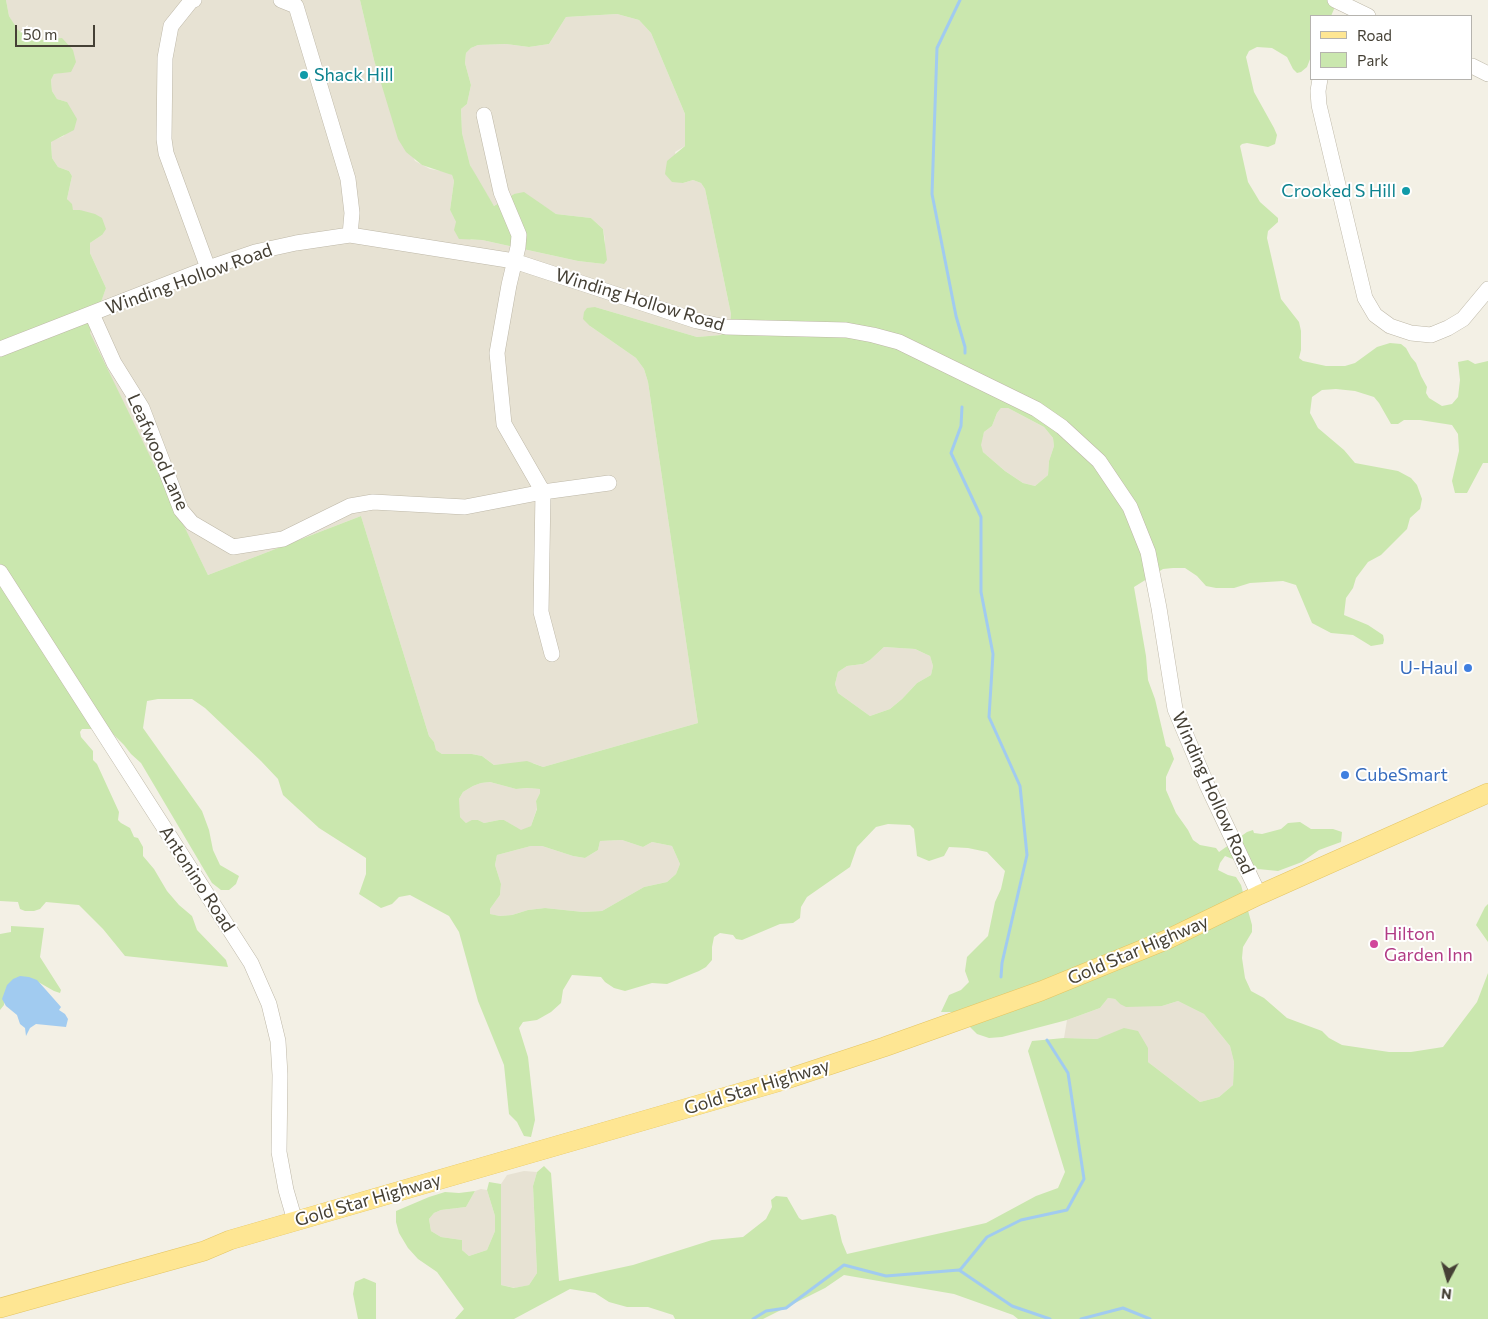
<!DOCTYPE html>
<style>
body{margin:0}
#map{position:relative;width:1488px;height:1319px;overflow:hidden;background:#f3f0e5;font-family:Commissioner,sans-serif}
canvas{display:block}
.legend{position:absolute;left:1310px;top:15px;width:162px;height:65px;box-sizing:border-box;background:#fff;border:1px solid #b5b3ae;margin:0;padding:6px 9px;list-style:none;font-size:15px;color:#454035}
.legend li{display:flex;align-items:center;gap:10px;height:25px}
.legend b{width:25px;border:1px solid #b5b3ae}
.north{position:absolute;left:1423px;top:1254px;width:50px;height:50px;-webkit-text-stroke:4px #fff;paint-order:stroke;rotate:186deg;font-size:14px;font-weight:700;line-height:20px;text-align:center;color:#454035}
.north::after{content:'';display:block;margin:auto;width:18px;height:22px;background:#454035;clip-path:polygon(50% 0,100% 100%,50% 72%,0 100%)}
.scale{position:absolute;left:15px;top:25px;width:80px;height:22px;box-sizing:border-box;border:2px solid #454035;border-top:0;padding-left:6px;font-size:15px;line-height:18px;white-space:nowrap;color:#454035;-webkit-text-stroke:4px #fff;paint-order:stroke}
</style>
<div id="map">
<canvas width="1488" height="1319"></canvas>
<ul class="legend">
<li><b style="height:6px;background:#fee693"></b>Road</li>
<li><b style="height:14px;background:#cae7ae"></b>Park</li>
</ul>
<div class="north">N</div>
<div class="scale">50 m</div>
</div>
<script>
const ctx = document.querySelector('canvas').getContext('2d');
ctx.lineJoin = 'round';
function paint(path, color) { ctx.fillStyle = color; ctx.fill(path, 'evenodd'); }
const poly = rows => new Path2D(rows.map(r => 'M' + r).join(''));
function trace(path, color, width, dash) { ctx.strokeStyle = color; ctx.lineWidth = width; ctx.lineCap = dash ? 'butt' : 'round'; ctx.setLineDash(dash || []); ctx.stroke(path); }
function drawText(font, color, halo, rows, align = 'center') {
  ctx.font = font + ' Commissioner,sans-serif'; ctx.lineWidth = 4; ctx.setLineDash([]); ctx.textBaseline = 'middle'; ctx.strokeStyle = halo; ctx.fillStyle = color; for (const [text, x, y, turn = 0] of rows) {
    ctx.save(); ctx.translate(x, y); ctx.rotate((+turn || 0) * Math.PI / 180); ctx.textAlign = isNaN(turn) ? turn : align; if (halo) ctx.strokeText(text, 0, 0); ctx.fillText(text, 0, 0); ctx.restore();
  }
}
paint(poly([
 [6,0,360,0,374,60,415,161,430,169,447,172,452,175,454,181,450,210,456,222,471,240,482,240,578,261,604,264,605,240,603,229,591,218,556,214,545,207,514,194,494,206,478,181,470,165,462,133,461,109,467,104,471,85,465,63,466,53,471,48,478,45,506,44,529,47,549,44,566,17,617,14,639,20,651,33,685,114,685,146,675,152,683,183,693,180,701,183,705,189,731,314,730,324,721,335,697,337,595,307,590,326,636,358,644,369,648,382,698,723,543,767,533,763,494,765,482,756,472,754,442,754,436,750,434,742,429,736,361,516,208,575,89,333,106,288,90,253,90,243,102,235,80,210,73,210,67,199,72,176,69,171,58,167,52,158,51,141,64,136,67,102,57,99,52,91,51,80,54,74,71,71,51,38,41,40,29,37,17,30,9,16],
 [1001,408,1008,408,1044,427,1053,438,1054,446,1049,461,1048,475,1035,486,1023,483,1005,471,983,452,980,445,984,432,992,426,997,413],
 [884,647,915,649,930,656,933,666,931,675,917,683,902,699,890,709,870,716,838,693,835,684,838,672,847,666,863,664,870,660],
 [490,782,516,789,527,788,540,789,540,793,536,801,537,808,531,826,521,831,504,820,499,820,484,823,478,820,466,823,459,816,459,799,463,792,473,786,481,783],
 [622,840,643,847,652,842,672,846,680,864,676,874,667,882,644,887,602,911,583,912,545,908,528,910,512,915,500,916,489,914,490,909,500,895,501,884,495,865,497,855,531,846,542,846,573,856,585,858,598,850,600,841],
 [1108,998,1115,999,1120,1004,1162,1006,1178,1001,1204,1014,1230,1046,1234,1062,1233,1085,1219,1097,1200,1102,1148,1062,1148,1048,1109,1035,1097,1039,1064,1038,1067,1020,1100,1008],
 [524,1171,537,1172,533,1186,537,1273,529,1285,515,1288,501,1285,501,1184,507,1175],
 [481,1189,487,1190,495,1216,495,1231,487,1250,469,1256,462,1250,462,1240,441,1237,431,1231,429,1219,434,1213,441,1210,466,1207,475,1191]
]), '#e7e2d3');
paint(poly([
 [0,0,6,0,9,16,18,30,29,37,41,40,62,38,73,50,76,62,71,72,54,74,51,80,52,91,57,99,67,102,77,119,74,130,51,142,52,158,58,167,69,171,72,176,67,199,72,204,73,210,80,210,95,214,102,218,106,229,102,235,90,243,90,253,106,288,90,333,208,575,361,516,429,736,434,742,436,750,442,754,472,754,482,756,494,765,527,761,543,767,698,723,648,382,644,369,636,358,590,326,583,319,584,312,587,308,595,307,697,337,721,335,730,324,731,314,705,189,701,183,693,180,683,183,672,182,665,174,667,161,685,146,685,114,651,33,639,20,617,14,566,17,549,44,529,47,506,44,478,45,471,48,466,53,465,63,471,85,467,104,461,109,462,133,470,165,494,206,514,194,524,192,556,214,591,218,603,229,607,260,604,264,578,261,482,240,459,239,454,230,456,222,450,210,454,181,452,175,422,165,406,152,398,139,374,60,360,0,1338,0,1331,16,1312,16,1312,54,1307,67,1301,72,1297,73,1293,69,1287,57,1272,48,1257,47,1249,51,1246,57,1254,92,1274,128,1277,135,1275,144,1268,147,1247,143,1242,144,1240,146,1248,182,1260,202,1278,218,1278,222,1268,231,1267,238,1281,299,1299,322,1301,331,1301,350,1299,358,1303,361,1326,366,1345,366,1355,363,1377,347,1390,343,1401,344,1406,348,1411,357,1416,363,1421,376,1427,387,1426,393,1429,398,1442,406,1452,404,1458,397,1460,380,1458,362,1468,360,1475,364,1488,361,1488,463,1483,463,1467,493,1455,493,1452,481,1459,451,1458,434,1452,425,1420,420,1404,420,1398,424,1391,424,1379,403,1374,397,1355,391,1336,389,1322,390,1312,397,1310,413,1318,428,1344,450,1355,463,1398,471,1411,478,1417,485,1422,499,1420,509,1410,518,1407,529,1381,555,1368,562,1356,578,1353,588,1346,598,1344,615,1368,625,1383,635,1384,640,1383,644,1371,646,1353,635,1331,633,1312,623,1296,585,1283,581,1250,583,1234,588,1216,588,1206,586,1197,576,1185,568,1173,568,1163,569,1134,587,1146,656,1148,680,1155,699,1166,746,1170,748,1174,759,1166,777,1166,790,1176,813,1188,830,1193,840,1200,845,1216,848,1219,852,1247,832,1253,830,1254,833,1262,834,1281,829,1288,823,1300,822,1311,829,1333,829,1342,832,1341,842,1319,850,1302,862,1278,871,1258,869,1225,856,1220,863,1218,870,1228,875,1236,877,1241,885,1252,925,1252,932,1243,947,1242,958,1245,978,1251,991,1264,998,1287,1018,1322,1031,1329,1038,1342,1045,1389,1052,1411,1052,1443,1047,1477,1002,1488,973,1488,1319,1018,1319,1013,1315,954,1294,844,1275,825,1288,763,1319,675,1319,673,1315,648,1307,627,1307,609,1302,595,1293,570,1289,514,1319,455,1319,464,1309,437,1272,418,1259,408,1248,399,1233,396,1222,396,1211,429,1197,445,1192,459,1193,475,1191,466,1207,441,1210,434,1213,429,1219,431,1231,441,1237,462,1240,462,1250,469,1256,487,1250,495,1231,495,1216,487,1190,489,1182,501,1184,501,1285,514,1288,529,1285,537,1273,533,1186,537,1172,544,1166,551,1173,559,1281,633,1265,712,1240,743,1237,766,1219,772,1207,771,1200,776,1196,787,1197,799,1218,802,1220,832,1214,836,1216,842,1242,847,1254,986,1223,1036,1196,1058,1188,1065,1172,1028,1051,1032,1041,1064,1038,1097,1039,1124,1028,1138,1031,1148,1048,1148,1062,1200,1102,1219,1097,1233,1085,1234,1062,1230,1046,1204,1014,1178,1001,1162,1006,1126,1007,1120,1004,1115,999,1108,998,1100,1008,1067,1020,1002,1037,989,1038,977,1034,955,1012,941,1012,949,995,961,990,969,982,965,971,967,957,988,936,995,902,1001,889,1005,871,987,852,968,848,949,847,944,856,929,861,917,856,914,829,910,825,888,824,876,827,857,847,850,867,807,897,801,907,800,918,793,923,780,924,742,940,736,939,733,935,720,933,714,937,712,947,712,960,706,967,699,971,667,984,652,983,625,991,614,988,605,982,601,977,572,975,563,990,561,1003,551,1012,537,1020,523,1022,519,1028,528,1057,535,1120,531,1137,524,1136,517,1122,509,1114,504,1065,478,1001,459,932,449,916,410,895,399,897,392,904,381,908,359,894,366,874,366,858,319,828,283,795,278,779,261,761,205,708,192,699,158,699,147,701,143,728,202,811,209,830,213,850,220,865,239,876,236,884,229,890,221,890,212,883,141,763,131,754,124,745,108,729,82,729,80,732,81,737,93,751,93,760,97,764,119,812,118,820,121,823,130,828,134,837,138,838,143,847,143,856,154,869,167,891,179,905,192,916,197,930,226,960,228,967,125,956,103,929,79,905,46,902,40,909,34,911,25,911,20,909,18,902,0,901],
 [1001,408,1008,408,1044,427,1053,438,1054,446,1049,461,1048,475,1035,486,1023,483,1005,471,983,452,981,445,984,432,992,426,997,413],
 [884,647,915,649,930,656,933,666,931,675,917,683,902,699,890,709,870,716,838,693,835,684,838,672,847,666,863,664,870,660],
 [490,782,516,789,527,788,540,789,540,793,536,801,537,809,531,826,521,830,504,820,499,820,484,823,478,820,472,820,466,823,460,817,459,799,463,792,473,786,481,783],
 [622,840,643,847,652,842,672,846,680,864,676,874,667,882,644,887,602,911,583,912,545,908,528,910,512,915,500,916,490,914,490,909,500,895,501,884,495,865,497,855,531,846,542,846,573,856,585,858,598,850,600,841],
 [1488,904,1488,942,1476,925,1485,907],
 [11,926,44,928,40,957,61,990,60,993,54,991,33,979,12,982,6,990,4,1005,0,1010,0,934,11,932],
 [364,1278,376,1283,376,1319,358,1319,353,1294,355,1282]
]), '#cae7ae');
paint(poly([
 [20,976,29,977,37,980,46,990,61,1007,59,1010,65,1014,68,1019,66,1027,36,1024,30,1028,26,1036,25,1028,20,1024,17,1015,6,1006,2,999,7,985,13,979]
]), '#a1cbf0');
trace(poly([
 [960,0,937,48,932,194,956,316,965,347,965,353],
 [962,407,961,426,951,453,981,517,981,592,993,654,989,717,1020,786,1027,855,1002,963,1001,977],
 [960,1270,987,1237,1021,1220,1067,1210,1084,1179,1068,1073,1047,1040],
 [753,1319,766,1311,786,1308,844,1265,886,1276,959,1270,1012,1306,1050,1319],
 [1081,1319,1123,1308,1150,1319]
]), '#a1cbf0', 3);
const minor = poly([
 [194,0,191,1,171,26,165,58,164,139,166,153,208,268],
 [281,0,296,6,348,179,352,213,350,235],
 [1335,0,1368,16],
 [1472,66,1488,74],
 [1320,79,1318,91,1319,105,1365,298,1375,315,1390,326,1411,333,1431,335,1448,328,1463,319,1488,289],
 [484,115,501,192,519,235,518,247,509,285,497,353,504,424,543,492,541,612,552,654],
 [92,314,114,363,142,408,181,510,192,523,233,547,283,539,350,506,373,502,465,507,543,492,609,483],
 [0,349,208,268,255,252,296,243,350,235,514,261,697,321,726,327,846,330,873,335,899,342,1036,409,1062,427,1099,461,1130,507,1148,552,1159,608,1175,709,1207,785,1259,895],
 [0,572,251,963,269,1004,278,1041,280,1075,279,1152,286,1190,295,1221]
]);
const major = poly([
 [0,1308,204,1251,230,1240,781,1081,884,1047,1041,991,1166,940,1259,895,1488,793]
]);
trace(minor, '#beb8a8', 16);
trace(major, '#e4c562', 20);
trace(minor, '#fff', 15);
trace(major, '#fee693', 19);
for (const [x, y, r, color] of [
 [304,75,5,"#0f9aa8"],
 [1406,191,5,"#0f9aa8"],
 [1468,668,5,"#3f7fe0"],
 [1345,775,5,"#3f7fe0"],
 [1374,944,5,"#d1479c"]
]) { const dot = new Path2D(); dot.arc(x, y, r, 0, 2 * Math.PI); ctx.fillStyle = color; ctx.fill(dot); trace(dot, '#fff', 2); }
drawText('18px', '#0d838f', '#fff', [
 ["Shack Hill",314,75],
 ["Crooked S Hill",1396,191,"right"]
], 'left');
drawText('18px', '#454035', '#fff', [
 ["Winding Hollow Road",189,279,-20],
 ["Winding Hollow Road",640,300,17],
 ["Leafwood Lane",158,452,66],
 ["Winding Hollow Road",1213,793,66],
 ["Antonino Road",197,879,57],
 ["Gold Star Highway",1138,950,-23],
 ["Gold Star Highway",757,1087,-17],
 ["Gold Star Highway",368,1200,-16]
]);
drawText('18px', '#366cbe', '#fff', [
 ["U-Haul",1458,668],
 ["CubeSmart",1355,775,"left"]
], 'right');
drawText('18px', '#b23c85', '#fff', [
 ["Hilton",1384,934],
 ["Garden Inn",1384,955]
], 'left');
</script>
